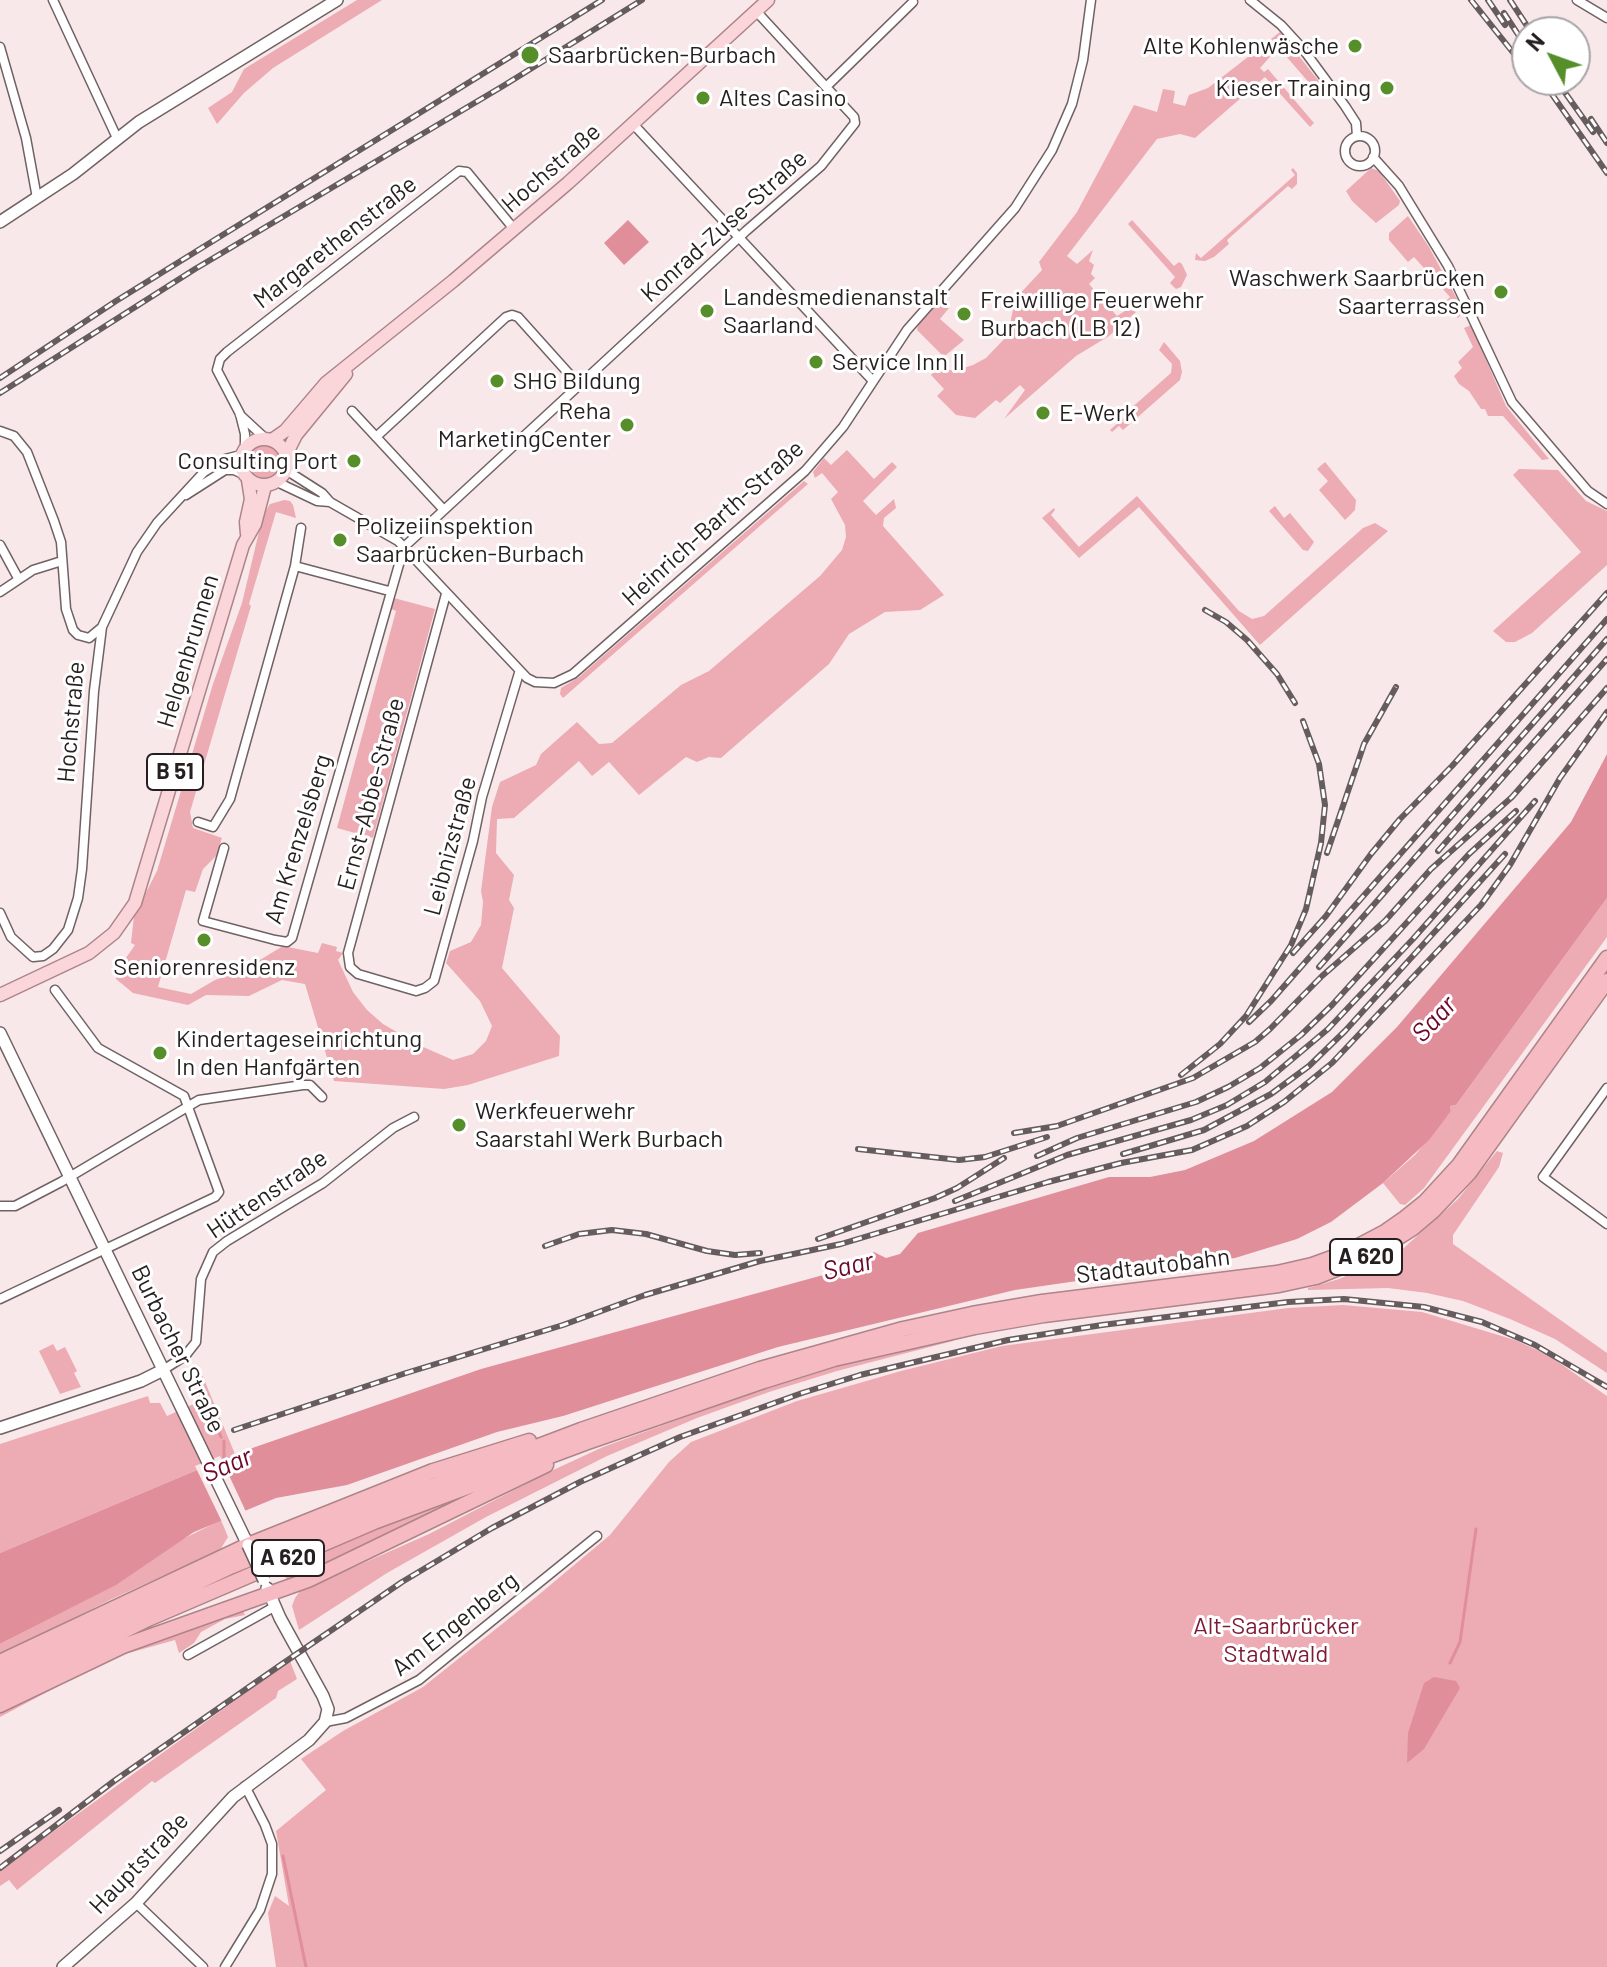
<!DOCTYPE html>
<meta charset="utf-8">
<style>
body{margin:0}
#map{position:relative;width:1607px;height:1967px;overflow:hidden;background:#f9e8ea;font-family:Barlow,sans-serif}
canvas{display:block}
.north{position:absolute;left:1511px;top:16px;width:80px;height:80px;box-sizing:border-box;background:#fff;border:2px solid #a8a5a6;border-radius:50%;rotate:311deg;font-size:22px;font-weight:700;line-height:32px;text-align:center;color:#261f20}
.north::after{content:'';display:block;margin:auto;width:28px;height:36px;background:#568e2a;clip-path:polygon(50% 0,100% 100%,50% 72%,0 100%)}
</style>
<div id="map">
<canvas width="1607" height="1967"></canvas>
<div class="north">N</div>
</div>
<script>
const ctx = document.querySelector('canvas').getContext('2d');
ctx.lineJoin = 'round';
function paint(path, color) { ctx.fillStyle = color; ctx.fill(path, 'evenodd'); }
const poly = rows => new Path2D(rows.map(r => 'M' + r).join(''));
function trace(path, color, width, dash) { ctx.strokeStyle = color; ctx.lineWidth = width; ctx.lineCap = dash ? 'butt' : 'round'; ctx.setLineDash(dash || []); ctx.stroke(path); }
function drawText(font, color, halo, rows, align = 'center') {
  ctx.font = font + ' Barlow,sans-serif'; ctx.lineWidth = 6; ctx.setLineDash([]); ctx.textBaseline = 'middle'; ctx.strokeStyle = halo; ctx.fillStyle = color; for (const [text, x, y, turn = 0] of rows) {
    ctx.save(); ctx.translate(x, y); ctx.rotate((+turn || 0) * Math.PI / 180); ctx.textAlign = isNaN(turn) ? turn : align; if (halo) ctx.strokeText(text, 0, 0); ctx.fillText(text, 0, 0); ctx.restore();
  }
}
paint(poly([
 [357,0,382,0,273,68,244,93,217,124,208,108,232,92,244,69],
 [1280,32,1325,89,1318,93,1285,55,1277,49,1260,68,1264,72,1268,69,1314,123,1310,127,1265,77,1195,138,1180,134,1157,139,1067,256,1077,264,1093,250,1089,261,1094,265,1091,274,1095,278,1089,284,1117,316,1128,309,1136,312,1109,336,1076,356,1004,419,1025,390,1020,385,1000,403,996,400,975,418,956,415,937,396,944,389,931,375,938,367,954,371,973,365,986,358,1008,335,1015,299,1042,270,1039,262,1077,212,1134,105,1157,112,1163,89,1175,91,1173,103,1185,106,1189,95,1208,88],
 [1293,168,1297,173,1297,184,1292,189,1288,186,1227,240,1229,244,1214,257,1205,261,1195,260,1196,253,1201,258,1295,175,1291,170],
 [1371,168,1379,171,1400,201,1399,205,1376,223,1352,201,1346,191],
 [1408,216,1429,247,1464,312,1458,318,1444,303,1450,297,1414,257,1408,262,1389,240,1389,233],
 [1132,220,1174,266,1179,262,1182,264,1187,275,1181,287,1176,289,1170,283,1175,277,1128,224],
 [940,300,949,308,940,319,964,340,946,355,941,354,917,330,918,325],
 [1471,325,1506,406,1549,459,1542,460,1503,416,1488,416,1485,409,1481,409,1469,391,1459,384,1454,376,1462,368,1458,362,1473,347,1464,328],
 [1164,342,1180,361,1182,372,1180,380,1123,430,1119,426,1112,432,1110,430,1130,412,1129,410,1171,373,1172,364,1159,350],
 '245 462a19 19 0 1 1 38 0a19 19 0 1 1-38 0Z',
 [847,450,874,479,892,462,897,467,863,501,876,515,894,499,896,508,884,518,883,526,944,595,920,610,885,612,849,634,829,664,721,758,709,757,697,762,686,757,639,795,609,762,592,776,579,761,514,818,497,819,496,853,514,875,509,900,514,908,502,968,560,1036,559,1056,468,1085,444,1089,334,1081,305,984,282,980,249,996,206,995,188,1005,133,993,116,979,116,972,135,945,131,943,134,916,157,871,213,684,242,603,263,515,270,504,284,500,290,501,293,505,296,518,276,512,249,604,251,606,190,812,193,828,222,838,216,856,203,869,195,892,186,890,158,987,191,994,215,980,245,969,283,946,318,953,322,943,337,947,336,951,343,953,338,960,353,992,367,1010,383,1024,421,1046,453,1060,473,1054,486,1041,492,1026,480,1001,446,963,450,951,471,942,481,925,483,902,481,891,492,807,500,782,536,765,541,754,577,722,599,744,612,743,681,685,709,671,820,576,842,550,846,537,845,525,831,499,838,492,822,473,815,478,813,472,824,458,831,465],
 [1325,462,1356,500,1355,510,1345,520,1319,490,1328,481,1317,469],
 [1519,469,1558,470,1586,501,1607,511,1607,565,1532,633,1515,642,1506,642,1493,631,1581,552,1513,475],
 [804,481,808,484,563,698,560,694,561,688,579,677],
 [1137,496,1239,611,1252,619,1264,616,1363,528,1375,523,1388,531,1260,645,1139,507,1079,558,1042,518,1054,508,1055,510,1051,515,1079,547],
 [1275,506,1284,518,1290,513,1314,542,1308,551,1303,550,1269,511],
 [394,590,394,598,435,609,373,838,337,828,396,611,389,608],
 [1607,898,1607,937,1424,1188,1405,1205,1400,1204,1383,1183,1415,1155,1451,1111,1450,1106,1456,1105],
 [1497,1151,1503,1153,1499,1167,1453,1235,1453,1244,1607,1353,1607,1373,1555,1339,1510,1319,1463,1301,1427,1293,1388,1288,1308,1290,1308,1288,1339,1279,1378,1262,1380,1264,1395,1256,1458,1199],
 [1343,1305,1422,1312,1515,1340,1548,1355,1607,1396,1607,1967,276,1967,268,1913,275,1896,289,1906,276,1831,326,1790,301,1759,343,1731,423,1687,536,1597,610,1535,669,1462,691,1442,797,1401,901,1371,1002,1346,1288,1308],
 [953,1337,953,1341,837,1371,769,1392,697,1418,607,1456,486,1517,387,1573,299,1630,292,1606,295,1598,300,1591,429,1534,551,1471,603,1447,768,1387,836,1366],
 [53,1344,57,1351,65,1347,77,1371,74,1373,81,1387,60,1394,39,1351],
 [198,1365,235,1454,0,1553,0,1444,148,1396,150,1403,160,1403,167,1416,198,1402,184,1379],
 [475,1489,476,1492,323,1567,287,1579,278,1570],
 [221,1520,228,1537,220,1550,114,1598,0,1655,0,1644,115,1585,181,1540],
 [242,1609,245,1615,225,1619,201,1632,194,1643,179,1653,175,1640,111,1658,0,1717,0,1713,116,1654],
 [290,1661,297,1679,278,1691,276,1698,155,1783,152,1781,17,1890,9,1880,0,1886,0,1870]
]), '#edabb4');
paint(poly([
 [628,220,649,242,624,265,604,243],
 [1607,754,1607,898,1456,1105,1450,1106,1451,1111,1429,1140,1383,1183,1331,1222,1297,1239,1235,1258,1015,1290,778,1347,563,1416,497,1432,347,1485,276,1498,194,1532,116,1585,0,1644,0,1553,235,1454,481,1369,856,1266,874,1252,886,1258,900,1254,918,1233,1109,1177,1150,1177,1185,1170,1254,1141,1332,1092,1397,1027,1571,822],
 [1434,1677,1456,1681,1460,1688,1424,1749,1407,1763,1408,1733,1424,1683]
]), '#e18e9b');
paint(poly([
 [220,1456,247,1514,223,1524,195,1466]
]), '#f9e8ea');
trace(poly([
 [218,1430,221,1437],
 [224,1462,224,1441],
 [1450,1663,1460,1642,1476,1529],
 [283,1856,306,1967]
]), '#e18e9b', 3);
const street = poly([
 [53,0,117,138],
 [1250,0,1281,25,1303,49,1345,106,1356,123,1357,136],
 [1577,0,1607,18],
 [756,11,826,87],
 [0,47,26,138,37,198],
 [634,125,873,381],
 '1345 151a15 15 0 1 1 30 0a15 15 0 1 1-30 0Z',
 [1373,157,1399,186,1448,266,1512,402,1588,491,1607,504],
 [352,411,443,509],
 [240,415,266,439],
 [0,431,14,436,27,452,54,521,61,542,66,609,73,630,78,635,89,638,101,628],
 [376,437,506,317,512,315,518,317,579,385],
 [245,448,245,434,240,414,217,370,220,359,227,352,459,171,467,172,514,229],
 [286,470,322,493,330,502,398,541,527,678,535,682,554,683,573,674,805,471,843,427,907,330,1015,208,1052,150,1072,104,1083,60,1091,0],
 [277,482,317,501,330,502],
 [186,495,225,470,234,470,243,474],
 [0,545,18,578],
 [295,566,389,591],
 [0,592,33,570,62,561],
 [446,594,348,953,350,967,358,974,416,991,425,988,434,981,473,841,482,797,519,673],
 [198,822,213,827,230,799,295,566,301,528],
 [224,848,203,921,275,940,287,942,292,938,404,547,746,231,821,166,855,123,854,117,826,87,913,2],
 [0,913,11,937,33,957,43,956,53,949,68,930,78,898,82,869,94,691,102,627,137,552,157,523,204,472,225,459,241,455],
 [1607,1088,1543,1177,1607,1224],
 [0,1206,15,1206,61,1182,199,1100,303,1085,310,1085,322,1097],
 [0,1299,215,1197,219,1192,184,1096,98,1048,55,990],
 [163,1370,185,1356,196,1342,201,1279,213,1252,227,1241,323,1183,393,1128,414,1117],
 [188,1655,274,1607],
 [325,1722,346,1718,419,1680,597,1536],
 [136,1903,203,1967],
 [225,1967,260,1910,272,1874,272,1844,265,1825,245,1786]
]);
const secondary = poly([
 [0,222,73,174,139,122,337,0],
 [0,1033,248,1545],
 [0,1428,141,1381,163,1370],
 [63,1967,136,1903,233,1797,309,1740,325,1722,328,1709,323,1696,280,1618,267,1588]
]);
const primary = poly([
 '241 462a23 23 0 1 1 46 0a23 23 0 1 1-46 0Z',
 [272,440,285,431,326,383,453,281,568,183,768,0],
 [286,455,296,435,346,374],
 [247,534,246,522,251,499,248,480],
 [0,995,89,953,114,933,135,903,243,545,255,524,265,486]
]);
const highway = poly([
 [0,1662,248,1545,433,1471,529,1441],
 [0,1677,230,1567,370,1510,581,1430,760,1369,903,1329,972,1314,1042,1302,1277,1273,1312,1265,1345,1253,1385,1232,1405,1218,1425,1202,1459,1165,1607,958],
 [0,1692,148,1619,374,1522,585,1443,764,1381,834,1359,975,1327,1044,1315,1279,1285,1316,1277,1367,1257,1413,1228,1433,1211,1469,1173,1607,981],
 [0,1705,123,1646,308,1580,546,1465]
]);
trace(street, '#706263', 11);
trace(secondary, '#706263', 14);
trace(primary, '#ad8489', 15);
trace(highway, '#ad8489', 17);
trace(street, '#fff', 8);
trace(secondary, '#fff', 11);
trace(primary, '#fad6da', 12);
trace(highway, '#f6bac2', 14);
const rail = poly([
 [1471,0,1527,70],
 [1488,0,1505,25],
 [1510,0,1531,32],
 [1504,13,1527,48],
 [1542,80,1607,173],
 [1556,80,1593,132],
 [1591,119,1607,143],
 [0,378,116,301,602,0],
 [0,393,195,269,503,86,642,0],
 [1205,610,1226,622,1247,640,1277,674,1295,703],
 [1438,851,1607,659],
 [1327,853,1364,744,1396,687],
 [1293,953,1326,916,1371,854,1400,819,1452,766,1607,593],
 [1319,967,1607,639],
 [1249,1022,1271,1001,1607,619],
 [1181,1075,1220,1044,1246,1016,1291,945,1306,909,1321,843,1325,805,1319,764,1303,721],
 [1014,1133,1057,1126,1193,1078,1255,1042,1270,1029,1322,976,1385,921,1431,869,1512,797,1607,688],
 [858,1149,959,1160,985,1157,1047,1137],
 [1123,1154,1204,1130,1271,1094,1309,1066,1345,1031,1505,854],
 [1037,1156,1077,1138,1196,1102,1228,1087,1260,1068,1301,1035,1332,1005,1469,854,1516,811],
 [955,1201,1067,1155,1191,1120,1227,1105,1265,1082,1328,1029,1413,939,1535,801],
 [818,1239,935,1198,957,1188,1004,1158],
 [545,1246,579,1234,612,1230,646,1234,707,1251,735,1255,760,1253],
 [234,1430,406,1373,563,1325,645,1295,760,1261,841,1244,1048,1182,1121,1163,1192,1150,1247,1126,1284,1102,1332,1063,1481,905,1510,865,1560,778,1607,712],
 [0,1851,59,1810],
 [0,1868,114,1781,282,1664,402,1582,492,1528,580,1482,680,1437,802,1393,860,1375,1008,1340,1102,1325,1288,1302,1344,1299,1424,1307,1482,1322,1535,1345,1607,1387]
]);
trace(rail, '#665c5d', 6);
trace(rail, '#fff', 3, [9]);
const secondaryBridge = poly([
 [248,1545,264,1580]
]);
trace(secondaryBridge, '#706263', 14, []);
trace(secondaryBridge, '#fff', 11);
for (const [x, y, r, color] of [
 [1355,46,8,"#568e2a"],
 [530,55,10,"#568e2a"],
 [1387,88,8,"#568e2a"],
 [703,98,8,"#568e2a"],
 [1501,292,8,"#568e2a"],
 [707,311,8,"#568e2a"],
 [964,314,8,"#568e2a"],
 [816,362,8,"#568e2a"],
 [497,381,8,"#568e2a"],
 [1043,413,8,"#568e2a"],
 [627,425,8,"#568e2a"],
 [354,461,8,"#568e2a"],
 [340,540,8,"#568e2a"],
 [204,940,8,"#568e2a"],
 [160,1053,8,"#568e2a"],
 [459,1125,8,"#568e2a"]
]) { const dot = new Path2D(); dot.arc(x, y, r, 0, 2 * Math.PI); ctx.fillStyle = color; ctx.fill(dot); trace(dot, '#fff', 3); }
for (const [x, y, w] of [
 [175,772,56],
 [1366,1257,72],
 [288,1558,72]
]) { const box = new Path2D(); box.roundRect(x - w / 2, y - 18, w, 36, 6); ctx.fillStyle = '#fff'; ctx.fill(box); trace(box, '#261f20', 2); }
drawText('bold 22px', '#261f20', null, [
 ["B 51",175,772],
 ["A 620",1366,1257],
 ["A 620",288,1558]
]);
drawText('24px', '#261f20', '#fff', [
 ["Alte Kohlenwäsche",1339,46,"right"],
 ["Saarbrücken-Burbach",548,55],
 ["Kieser Training",1371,88,"right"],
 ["Altes Casino",719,98],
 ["Waschwerk Saarbrücken",1485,278,"right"],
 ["Saarterrassen",1485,306,"right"],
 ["Landesmedienanstalt",723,297],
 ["Saarland",723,325],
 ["Freiwillige Feuerwehr",980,300],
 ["Burbach (LB 12)",980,328],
 ["Service Inn II",832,362],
 ["SHG Bildung",513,381],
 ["Reha",611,411,"right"],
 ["MarketingCenter",611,439,"right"],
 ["E-Werk",1059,413],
 ["Consulting Port",338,461,"right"],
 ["Polizeiinspektion",356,526],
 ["Saarbrücken-Burbach",356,554],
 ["Seniorenresidenz",204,967,"center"],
 ["Kindertageseinrichtung",176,1039],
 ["In den Hanfgärten",176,1067],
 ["Werkfeuerwehr",475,1111],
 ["Saarstahl Werk Burbach",475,1139]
], 'left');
drawText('24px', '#261f20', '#fff', [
 ["Hochstraße",551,168,-41],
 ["Konrad-Zuse-Straße",724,226,-42],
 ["Margarethenstraße",335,242,-38],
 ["Heinrich-Barth-Straße",713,523,-42],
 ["Helgenbrunnen",188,651,-73],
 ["Hochstraße",71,722,-85],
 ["Ernst-Abbe-Straße",371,794,-75],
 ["Am Krenzelsberg",298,839,-73],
 ["Leibnizstraße",450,846,-75],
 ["Hüttenstraße",267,1194,-34],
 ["Stadtautobahn",1153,1266,-7],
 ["Burbacher Straße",178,1349,64],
 ["Am Engenberg",455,1624,-38],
 ["Hauptstraße",139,1863,-46]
]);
drawText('24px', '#7d1b36', '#fff', [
 ["Alt-Saarbrücker",1276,1626],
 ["Stadtwald",1276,1654]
]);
drawText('italic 26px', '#6d072a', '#fff', [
 ["Saar",1434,1019,-47],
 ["Saar",848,1266,-13],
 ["Saar",227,1465,-23]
]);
</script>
